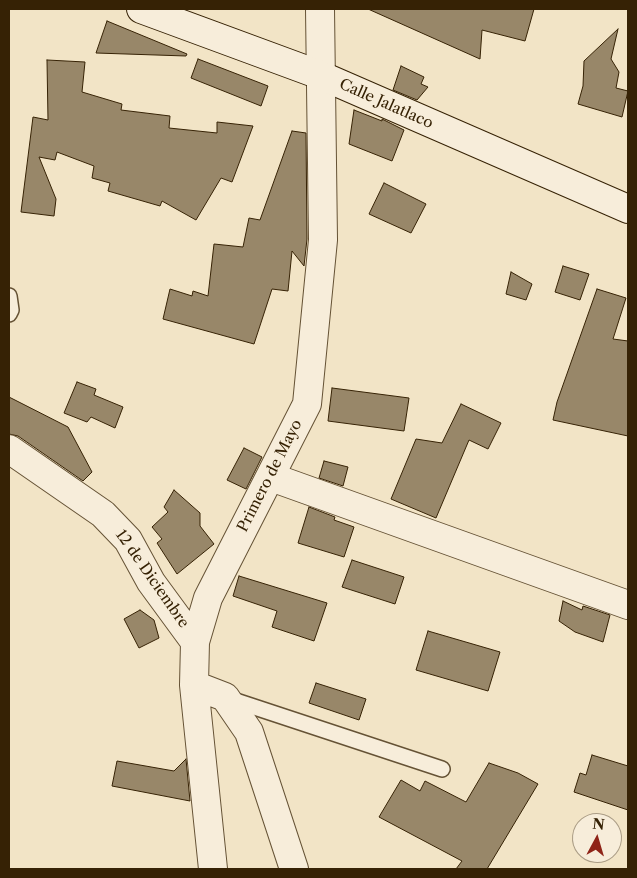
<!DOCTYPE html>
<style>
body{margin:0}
#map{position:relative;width:637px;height:878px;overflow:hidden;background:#f2e4c6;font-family:"Libre Caslon Text",serif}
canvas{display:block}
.frame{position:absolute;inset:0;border:10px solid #362205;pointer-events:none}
.north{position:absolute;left:572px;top:813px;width:50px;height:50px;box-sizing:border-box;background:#f7edda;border:1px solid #aa9c85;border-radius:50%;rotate:6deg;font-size:14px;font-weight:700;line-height:20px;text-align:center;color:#362205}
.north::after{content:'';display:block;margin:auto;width:18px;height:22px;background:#8f2418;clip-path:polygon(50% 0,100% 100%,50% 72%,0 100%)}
</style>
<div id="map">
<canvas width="637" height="878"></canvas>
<div class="frame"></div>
<div class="north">N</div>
</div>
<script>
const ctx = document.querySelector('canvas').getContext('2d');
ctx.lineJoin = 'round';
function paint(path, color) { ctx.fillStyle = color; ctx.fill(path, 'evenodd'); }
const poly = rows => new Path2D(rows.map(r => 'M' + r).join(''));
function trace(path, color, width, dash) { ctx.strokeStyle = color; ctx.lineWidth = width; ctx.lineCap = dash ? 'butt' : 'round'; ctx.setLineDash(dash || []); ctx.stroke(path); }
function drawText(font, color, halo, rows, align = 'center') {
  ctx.font = font + ' "Libre Caslon Text",serif'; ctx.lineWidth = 4; ctx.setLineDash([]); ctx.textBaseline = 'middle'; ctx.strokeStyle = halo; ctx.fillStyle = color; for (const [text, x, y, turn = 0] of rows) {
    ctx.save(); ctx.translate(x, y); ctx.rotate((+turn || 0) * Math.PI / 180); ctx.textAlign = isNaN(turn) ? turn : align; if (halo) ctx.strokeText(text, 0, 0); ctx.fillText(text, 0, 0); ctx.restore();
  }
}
const building = poly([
 [368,9,534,9,525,41,482,30,480,59,368,9],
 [107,21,187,54,186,56,96,53,107,21],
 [618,29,611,59,619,72,616,88,628,91,622,117,578,104,583,86,584,61,618,29],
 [198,59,268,86,261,106,191,78,198,59],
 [47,60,85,62,82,92,122,104,121,110,170,116,169,128,217,133,217,122,253,126,232,182,221,178,196,220,162,201,160,206,108,191,110,183,92,178,94,166,57,152,55,160,39,157,56,199,54,216,21,212,33,117,48,120,47,60],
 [401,66,424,77,421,84,428,87,417,100,393,90,401,66],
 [354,110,382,121,382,119,404,130,392,161,349,144,354,110],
 [292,131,306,133,307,239,304,266,292,251,288,291,272,289,254,344,163,319,170,289,192,296,193,291,208,296,214,244,243,247,249,218,260,220,292,131],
 [384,183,426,204,411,233,369,214,384,183],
 [563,266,589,274,580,300,555,292,563,266],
 [511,272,532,284,526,300,506,294,511,272],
 [597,289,626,298,613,339,628,341,628,436,553,420,557,402,597,289],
 [77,382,96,389,94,395,123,407,115,428,91,417,87,422,64,413,77,382],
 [332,388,409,398,404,431,328,421,332,388],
 [9,397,68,427,92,472,83,481,18,436,9,434,9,397],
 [461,404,501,423,488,449,469,440,436,518,391,499,416,439,442,443,461,404],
 [244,448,262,457,246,489,227,480,244,448],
 [324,461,348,467,343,486,319,478,324,461],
 [174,490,200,513,200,526,214,544,177,574,157,543,162,539,152,527,168,512,164,507,174,490],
 [309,507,335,517,334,520,354,527,344,557,298,543,309,507],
 [352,560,404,577,395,604,342,587,352,560],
 [239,576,327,603,314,641,272,627,277,611,233,596,239,576],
 [563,601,582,610,583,606,610,615,603,642,575,632,559,621,563,601],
 [140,610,154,620,159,638,139,648,124,619,140,610],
 [428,631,500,652,488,691,416,670,428,631],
 [316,683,366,699,359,720,309,703,316,683],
 [592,755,628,766,628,810,574,792,580,773,586,775,592,755],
 [186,759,190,801,112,786,117,761,174,771,186,759],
 [489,763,518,773,538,784,487,869,456,869,462,861,379,817,401,780,420,791,425,781,466,802,489,763]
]);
paint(building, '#988769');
trace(building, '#362205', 1);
const service = poly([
 [9,296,11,310,9,314],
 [227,698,442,769]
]);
const minor = poly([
 [9,449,103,514,128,540,151,582,195,642],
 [271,477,628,605],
 [194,685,225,697,249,732,294,869],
 [213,869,194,685,195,642,208,598,307,404,323,240,320,9]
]);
const secondary = poly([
 [141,9,320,75,628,209]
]);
trace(service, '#655235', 18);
trace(minor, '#655235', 30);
trace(secondary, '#362205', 30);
trace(service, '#f7edda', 15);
trace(minor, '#f7edda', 28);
trace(secondary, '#f7edda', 28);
drawText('15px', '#362205', '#f7edda', [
 ["Calle Jalatlaco",386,104,24],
 ["Primero de Mayo",270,476,-63],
 ["12 de Diciembre",152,579,55]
]);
</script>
